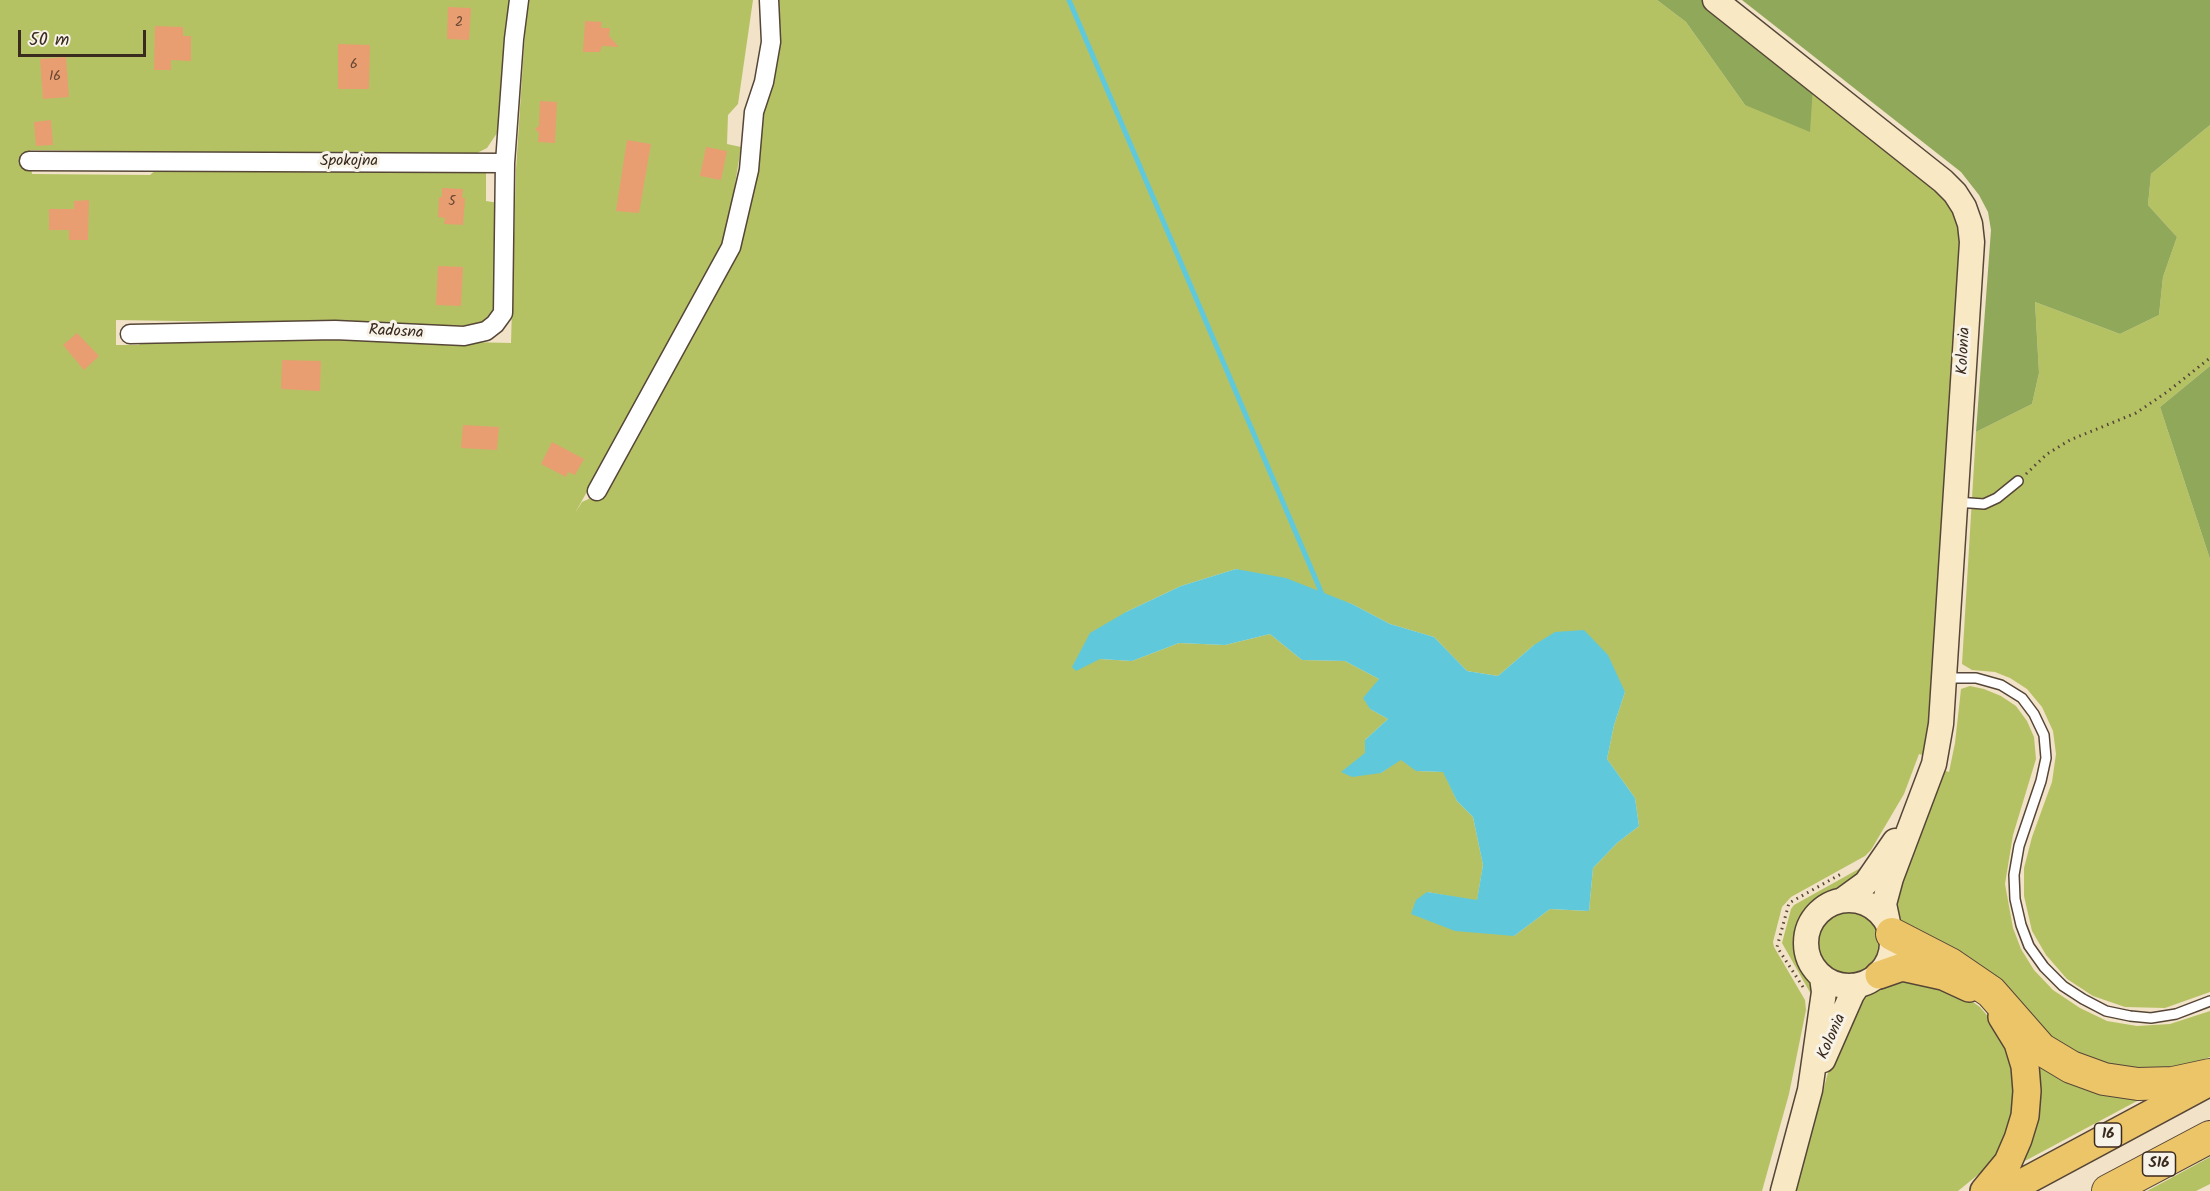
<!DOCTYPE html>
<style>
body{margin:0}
#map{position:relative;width:2210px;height:1191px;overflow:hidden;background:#f2e2c7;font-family:Kalam,sans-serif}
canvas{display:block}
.scale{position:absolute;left:18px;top:30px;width:128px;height:27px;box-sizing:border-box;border:3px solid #3b2a1e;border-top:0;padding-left:8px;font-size:18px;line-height:21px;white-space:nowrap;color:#3b2a1e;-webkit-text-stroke:4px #f7f3e8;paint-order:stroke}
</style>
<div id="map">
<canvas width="2210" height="1191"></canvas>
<div class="scale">50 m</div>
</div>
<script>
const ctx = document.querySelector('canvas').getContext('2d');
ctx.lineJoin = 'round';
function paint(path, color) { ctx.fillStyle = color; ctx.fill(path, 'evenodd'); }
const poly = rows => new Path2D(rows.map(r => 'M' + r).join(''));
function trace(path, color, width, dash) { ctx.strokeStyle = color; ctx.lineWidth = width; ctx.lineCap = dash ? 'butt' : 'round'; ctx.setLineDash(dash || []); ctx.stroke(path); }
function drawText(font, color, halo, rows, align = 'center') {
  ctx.font = font + ' Kalam,sans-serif'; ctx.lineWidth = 6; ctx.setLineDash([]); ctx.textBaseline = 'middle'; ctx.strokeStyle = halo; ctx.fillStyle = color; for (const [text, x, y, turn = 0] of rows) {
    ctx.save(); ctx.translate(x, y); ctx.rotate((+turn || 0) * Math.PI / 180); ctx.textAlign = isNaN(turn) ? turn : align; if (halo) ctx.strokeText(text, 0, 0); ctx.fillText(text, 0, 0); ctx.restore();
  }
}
paint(poly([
 [0,0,509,0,507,75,499,130,487,148,471,156,30,150,32,174,150,175,158,168,486,172,486,201,499,203,494,313,481,326,116,320,116,345,139,345,147,337,336,339,511,343,516,170,527,0,753,0,738,104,728,115,727,144,741,147,725,247,575,513,582,502,601,493,724,272,774,0,1657,0,1686,22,1745,105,1813,86,1946,198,1959,223,1961,242,1928,757,1919,754,1904,794,1871,850,1865,856,1791,897,1782,907,1773,942,1774,947,1805,1000,1806,1010,1789,1094,1762,1191,0,1191],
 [1236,569,1352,604,1390,624,1434,637,1467,671,1498,676,1534,645,1625,692,1614,725,1607,759,1635,798,1639,826,1617,843,1593,868,1589,911,1550,909,1514,936,1427,892,1477,901,1483,865,1473,817,1457,801,1444,772,1417,771,1401,759,1381,773,1365,740,1388,719,1370,709,1379,679,1345,661,1302,660,1270,634,1225,645,1179,643,1132,661,1100,659,1126,612,1181,586],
 [2210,125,2210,366,2160,407,2210,559,2210,992,2165,1008,2125,1007,2093,996,2067,979,2046,955,2032,931,2024,896,2024,868,2032,837,2052,782,2056,754,2053,731,2042,707,2027,689,2010,678,1995,672,1972,670,1962,664,1976,432,2032,404,2039,373,2035,302,2120,334,2159,315,2163,277,2177,237,2148,205,2151,174],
 [1970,686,1984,689,2001,696,2016,706,2027,721,2034,737,2036,759,2013,835,2005,884,2013,928,2021,949,2034,970,2053,990,2080,1008,2107,1021,2137,1026,2170,1024,2210,1011,2210,1057,2170,1072,2085,1065,1908,936,1894,913,1894,889,1940,769,1949,772,1955,743,1961,689],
 [1873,861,1851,888,1829,893,1821,898,1808,909,1802,917,1796,935,1797,954,1812,983,1812,996,1782,943,1791,909,1794,905],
 '1817 943a32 32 0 1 1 64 0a32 32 0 1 1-64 0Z',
 [1900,977,1963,995,1980,1007,1997,1027,2015,1071,2013,1119,2002,1146,1985,1169,1958,1191,1796,1191,1836,1043,1866,993,1890,980],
 [2042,1064,2137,1098,2137,1101,2023,1162,2021,1160,2040,1088,2039,1066],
 [2210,1157,2210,1184,2196,1191,2147,1191]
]), '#b5c264');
paint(poly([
 [1657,0,1703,0,1813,86,1810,132,1745,105,1686,22],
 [1742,0,2210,0,2210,125,2151,174,2148,205,2177,237,2163,277,2159,315,2120,334,2035,302,2039,373,2032,404,1976,432,1991,230,1988,212,1979,195,1961,172],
 [2210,366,2210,559,2160,407]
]), '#90a85a');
paint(poly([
 [1236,569,1286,578,1352,604,1390,624,1434,637,1467,671,1498,676,1534,645,1555,632,1584,630,1608,655,1625,692,1614,725,1607,759,1635,798,1639,826,1617,843,1593,868,1589,911,1550,909,1514,936,1455,931,1411,914,1416,900,1427,892,1477,900,1483,865,1473,817,1457,801,1443,772,1416,771,1401,760,1381,773,1352,777,1341,772,1365,753,1365,740,1388,719,1370,709,1363,698,1379,679,1345,661,1302,660,1270,634,1225,645,1179,643,1132,661,1100,659,1076,671,1072,667,1090,633,1126,612,1181,586]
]), '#5fc9db');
trace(poly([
 [1069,0,1322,594]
]), '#5fc9db', 5);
paint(poly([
 [448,7,471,8,469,40,447,39],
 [585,21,602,22,601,28,610,28,609,36,619,47,602,46,600,52,583,52],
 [155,26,183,27,183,36,191,36,191,61,171,60,171,70,154,70],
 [338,44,370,45,369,89,338,89],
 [66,57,69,97,43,99,40,59],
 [540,101,557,102,555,143,538,142,539,133,535,129,539,126],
 [51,120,53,145,36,146,34,122],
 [627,140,651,144,639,213,616,211],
 [706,147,727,151,721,180,700,176],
 [442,188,463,189,462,198,465,198,463,225,444,224,445,218,438,217,439,197,442,197],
 [89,200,88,240,69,240,69,230,49,230,49,209,74,209,74,201],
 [438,266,463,267,461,306,436,305],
 [77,333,99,356,84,370,63,345],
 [282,360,321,361,320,391,281,389],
 [463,425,499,427,497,450,461,448],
 [552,442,584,459,575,475,568,472,566,477,541,464]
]), '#e89e71');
const lane = poly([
 [1956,502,1984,504,1997,498,2018,481],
 [1945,678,1976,678,2001,685,2022,698,2034,714,2044,735,2046,758,2041,781,2019,846,2014,875,2015,899,2021,925,2029,946,2044,967,2063,986,2083,999,2106,1011,2130,1016,2151,1018,2176,1014,2210,1001]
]);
const street = poly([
 [29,161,505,163,514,39,519,0],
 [130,334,335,330,464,336,486,331,495,324,503,313,505,163],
 [597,491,731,247,749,170,754,112,764,82,771,42,769,0]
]);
const secondary = poly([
 [1715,0,1943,181,1955,193,1964,207,1970,224,1972,242,1941,724,1934,764,1891,878,1884,904,1888,923],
 [1844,899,1866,883,1895,841],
 '1806 943a43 43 0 1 1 86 0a43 43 0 1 1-86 0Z',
 [1823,1060,1852,994,1858,985],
 [1783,1191,1810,1090,1824,992,1822,977]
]);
const primary = poly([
 [1879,975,1902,967,1943,976,1969,988],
 [1984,1191,2008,1162,2018,1139,2025,1116,2027,1091,2025,1066,2018,1043,2002,1017],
 [2007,1191,2210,1082]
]);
const highway = poly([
 [1892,934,1950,964,1991,992,2041,1049,2071,1067,2104,1079,2138,1084,2173,1083,2210,1075],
 [2108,1191,2210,1137]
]);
trace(lane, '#564637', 12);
trace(street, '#564637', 21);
trace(secondary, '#564637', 27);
trace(primary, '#564637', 30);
trace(highway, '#564637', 34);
trace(poly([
 [2026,474,2047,454,2070,440,2136,413,2167,392,2210,358],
 [1803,987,1777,947,1789,903,1841,874]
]), '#564637', 3, [1.5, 4.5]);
trace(lane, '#fff', 9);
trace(street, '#fff', 18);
trace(secondary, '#f8e8c3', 24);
trace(primary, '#edc569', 27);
trace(highway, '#edc569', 32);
drawText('14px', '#664733', null, [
 ["2",459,24],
 ["6",354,66],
 ["16",55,78],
 ["5",452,203]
]);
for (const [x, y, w] of [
 [2108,1135,27],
 [2159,1164,33]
]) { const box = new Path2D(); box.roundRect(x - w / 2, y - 12, w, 24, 4.5); ctx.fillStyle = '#f7f3e8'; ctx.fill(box); trace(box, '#3b2a1e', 1.5); }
drawText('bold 15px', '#3b2a1e', null, [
 ["16",2108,1135],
 ["S16",2159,1164]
]);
drawText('16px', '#3b2a1e', '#f7f3e8', [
 ["Spokojna",349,162],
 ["Radosna",396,333,3],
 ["Kolonia",1965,351,-87],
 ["Kolonia",1833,1037,-66]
]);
</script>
